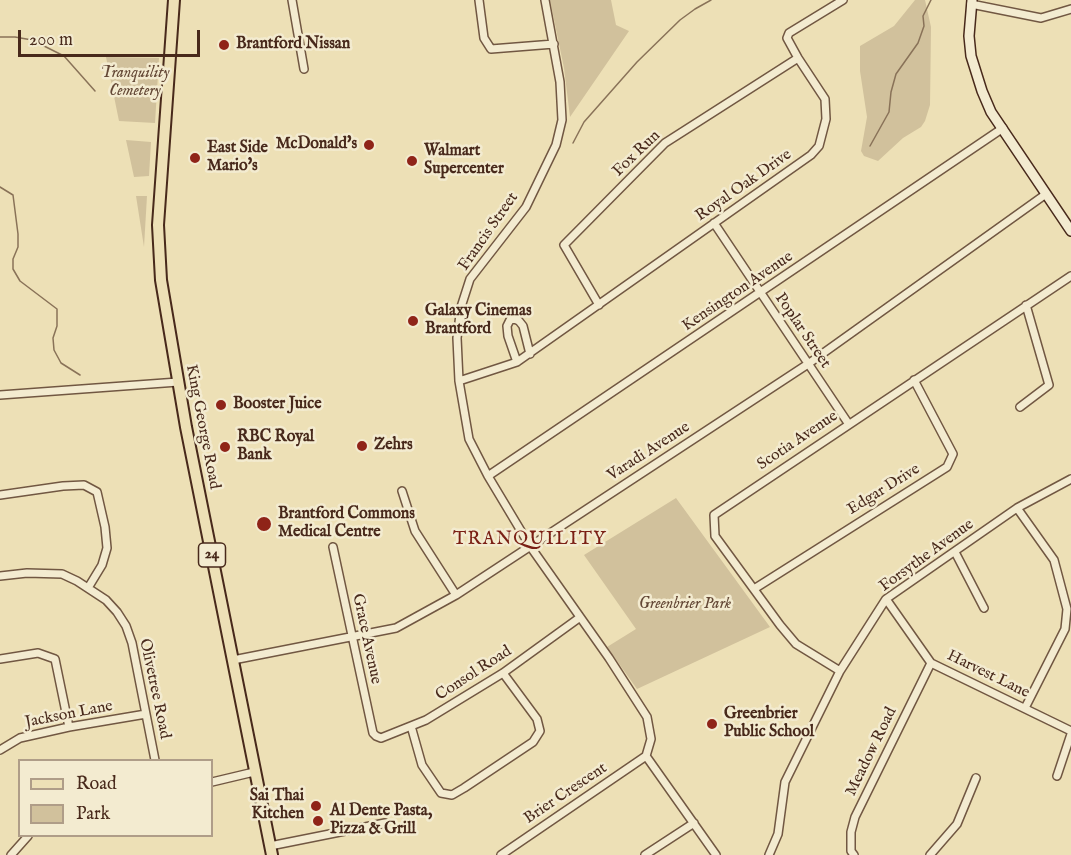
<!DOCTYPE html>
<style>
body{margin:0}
#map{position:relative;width:1071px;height:855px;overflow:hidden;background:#ede0b6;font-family:"IM FELL English",serif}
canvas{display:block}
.legend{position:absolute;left:18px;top:759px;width:195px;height:78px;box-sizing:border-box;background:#f3ebd0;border:2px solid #af9d88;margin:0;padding:8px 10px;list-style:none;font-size:18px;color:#48291b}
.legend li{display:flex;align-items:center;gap:12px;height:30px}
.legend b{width:30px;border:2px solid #af9d88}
.scale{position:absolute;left:18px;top:30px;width:182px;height:27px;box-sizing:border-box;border:3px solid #48291b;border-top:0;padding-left:8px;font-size:18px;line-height:21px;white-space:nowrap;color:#48291b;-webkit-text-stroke:4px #f3ebd0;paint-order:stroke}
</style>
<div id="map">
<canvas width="1071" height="855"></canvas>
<ul class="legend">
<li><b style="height:8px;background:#ede0b6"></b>Road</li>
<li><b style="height:16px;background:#d1c19c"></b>Park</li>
</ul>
<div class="scale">200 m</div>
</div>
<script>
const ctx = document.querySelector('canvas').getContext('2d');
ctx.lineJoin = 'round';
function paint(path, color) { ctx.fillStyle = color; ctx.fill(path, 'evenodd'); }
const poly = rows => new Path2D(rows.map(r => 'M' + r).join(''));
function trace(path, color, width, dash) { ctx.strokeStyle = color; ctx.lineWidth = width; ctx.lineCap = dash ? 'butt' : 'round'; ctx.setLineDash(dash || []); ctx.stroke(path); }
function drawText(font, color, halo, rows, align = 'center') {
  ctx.font = font + ' "IM FELL English",serif'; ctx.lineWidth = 5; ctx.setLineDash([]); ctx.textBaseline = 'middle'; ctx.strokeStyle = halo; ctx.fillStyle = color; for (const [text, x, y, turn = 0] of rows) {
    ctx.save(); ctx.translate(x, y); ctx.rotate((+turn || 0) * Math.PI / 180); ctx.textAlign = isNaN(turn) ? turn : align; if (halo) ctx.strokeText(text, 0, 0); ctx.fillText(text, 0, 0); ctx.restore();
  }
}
paint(poly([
 [550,0,611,0,616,25,629,31,570,117,564,68],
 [915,0,925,0,931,27,930,105,925,121,921,127,903,138,878,161,864,156,861,151,867,117,860,71,860,46,894,26],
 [106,57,159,58,155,123,119,121],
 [126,140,151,142,149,176,134,177],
 [136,196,147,196,144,247],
 [676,498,770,627,637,689,607,647,636,629,584,555]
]), '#d1c19c');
trace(poly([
 [0,37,15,37,32,40,64,56,95,91],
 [573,143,584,122,637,62,680,20,695,9,711,0],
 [870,146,889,112,891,92,896,74,918,43,924,26,923,16,931,0],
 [0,187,13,195,18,234,18,247,13,259,13,269,20,281,57,309,57,326,53,338,54,350,61,363,80,375]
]), '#897258', 1.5);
const street = poly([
 [292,0,304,69],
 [479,0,484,38,491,49,554,44],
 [545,0,560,82,562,120,556,145,526,207,470,279,461,307,457,338,459,381,469,439,488,476,530,546,609,658,647,717,651,739,646,756],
 [971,4,1041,18,1071,9],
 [714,223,848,423],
 [599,305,564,245,665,143,798,58],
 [517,362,508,336,507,326,510,320,515,319,519,321,523,326,530,354],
 [459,381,517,362,811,155,819,146,826,119,825,99,798,58,787,38,789,33,843,0],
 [0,395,178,382],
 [1020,407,1049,385,1026,305],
 [488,476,1003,128],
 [402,491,415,531,456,595],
 [0,495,63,486,84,485,97,492,105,527,107,548,102,565,88,588],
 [1017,508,1054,560,1067,609,1065,629,1025,708],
 [333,547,373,733,376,736,381,738,426,720,503,673,579,618],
 [955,552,984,608],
 [0,576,27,573,62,574,77,581,106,600,117,612,126,626,132,643,155,760],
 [754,589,947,467,953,454,914,380],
 [886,599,931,663,1071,731],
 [0,659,38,653,55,659,69,727],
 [233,660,396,628,456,595,808,364,1046,194],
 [840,671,796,644,780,625,715,536,714,515,1071,276],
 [411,726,422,765,441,793,452,795,464,788,533,742,540,731,537,719,503,673],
 [0,750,20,738,69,727,146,714],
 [646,756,716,855],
 [1057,776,1071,734],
 [212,782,254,772],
 [270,846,385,823],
 [11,855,28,836],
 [501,855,646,756],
 [645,855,694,823],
 [769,855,778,834,785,782,840,671,886,599,1017,508,1071,479],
 [854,855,851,851,851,832,855,817,931,663],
 [930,855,957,824,976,778]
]);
const secondary = poly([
 [972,0,969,36,971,56,982,91,991,112,1071,231]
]);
const primary = poly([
 [174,0,158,225,161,280,186,427,272,855]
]);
trace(street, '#715742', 10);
trace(secondary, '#48291b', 12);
trace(primary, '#48291b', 14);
trace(street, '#f3ebd0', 7);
trace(secondary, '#f3ebd0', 9);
trace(primary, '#ede0b6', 10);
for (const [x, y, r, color] of [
 [224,45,6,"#8f2418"],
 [369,145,6,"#8f2418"],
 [195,158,6,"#8f2418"],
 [412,161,6,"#8f2418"],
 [413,321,6,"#8f2418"],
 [221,405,6,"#8f2418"],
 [362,446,6,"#8f2418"],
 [225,447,6,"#8f2418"],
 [264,524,8,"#8f2418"],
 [712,724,6,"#8f2418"],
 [316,806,6,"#8f2418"],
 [318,821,6,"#8f2418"]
]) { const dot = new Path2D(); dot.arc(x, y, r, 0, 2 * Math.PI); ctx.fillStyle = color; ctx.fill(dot); trace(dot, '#f3ebd0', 2); }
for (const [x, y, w] of [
 [212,555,27]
]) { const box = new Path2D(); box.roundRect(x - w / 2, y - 12, w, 24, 4.5); ctx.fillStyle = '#f3ebd0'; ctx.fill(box); trace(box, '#48291b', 1.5); }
drawText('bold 15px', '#48291b', null, [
 ["24",212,555]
]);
drawText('bold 16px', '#48291b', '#f3ebd0', [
 ["Brantford Nissan",236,45],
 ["McDonald's",357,145,"right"],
 ["East Side",207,149],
 ["Mario's",207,167],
 ["Walmart",424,152],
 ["Supercenter",424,170],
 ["Galaxy Cinemas",425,312],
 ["Brantford",425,330],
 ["Booster Juice",233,405],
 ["RBC Royal",237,438],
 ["Bank",237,456],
 ["Zehrs",374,446],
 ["Brantford Commons",278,515],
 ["Medical Centre",278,533],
 ["Greenbrier",724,715],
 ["Public School",724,733],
 ["Sai Thai",304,797,"right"],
 ["Kitchen",304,815,"right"],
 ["Al Dente Pasta,",330,812],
 ["Pizza & Grill",330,830]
], 'left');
drawText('italic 16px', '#634735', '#f3ebd0', [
 ["Tranquility",135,74],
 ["Cemetery",135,92],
 ["Greenbrier Park",685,605]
]);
drawText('16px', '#48291b', '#f3ebd0', [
 ["Fox Run",637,154,-44],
 ["Royal Oak Drive",744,186,-35],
 ["Francis Street",489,232,-55],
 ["Kensington Avenue",738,292,-34],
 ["Poplar Street",802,331,56],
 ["King George Road",202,427,79],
 ["Scotia Avenue",798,441,-34],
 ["Varadi Avenue",649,452,-33],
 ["Edgar Drive",884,490,-32],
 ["Forsythe Avenue",927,556,-36],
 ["Grace Avenue",366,639,78],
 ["Consol Road",474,674,-33],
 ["Harvest Lane",988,675,26],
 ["Olivetree Road",154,689,78],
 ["Jackson Lane",69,715,-11],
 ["Meadow Road",872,752,-64],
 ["Brier Crescent",566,794,-34]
]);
ctx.letterSpacing = '1.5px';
drawText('18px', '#7a1f14', '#f3ebd0', [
 ["TRANQUILITY",530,540]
]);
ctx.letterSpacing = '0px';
</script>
